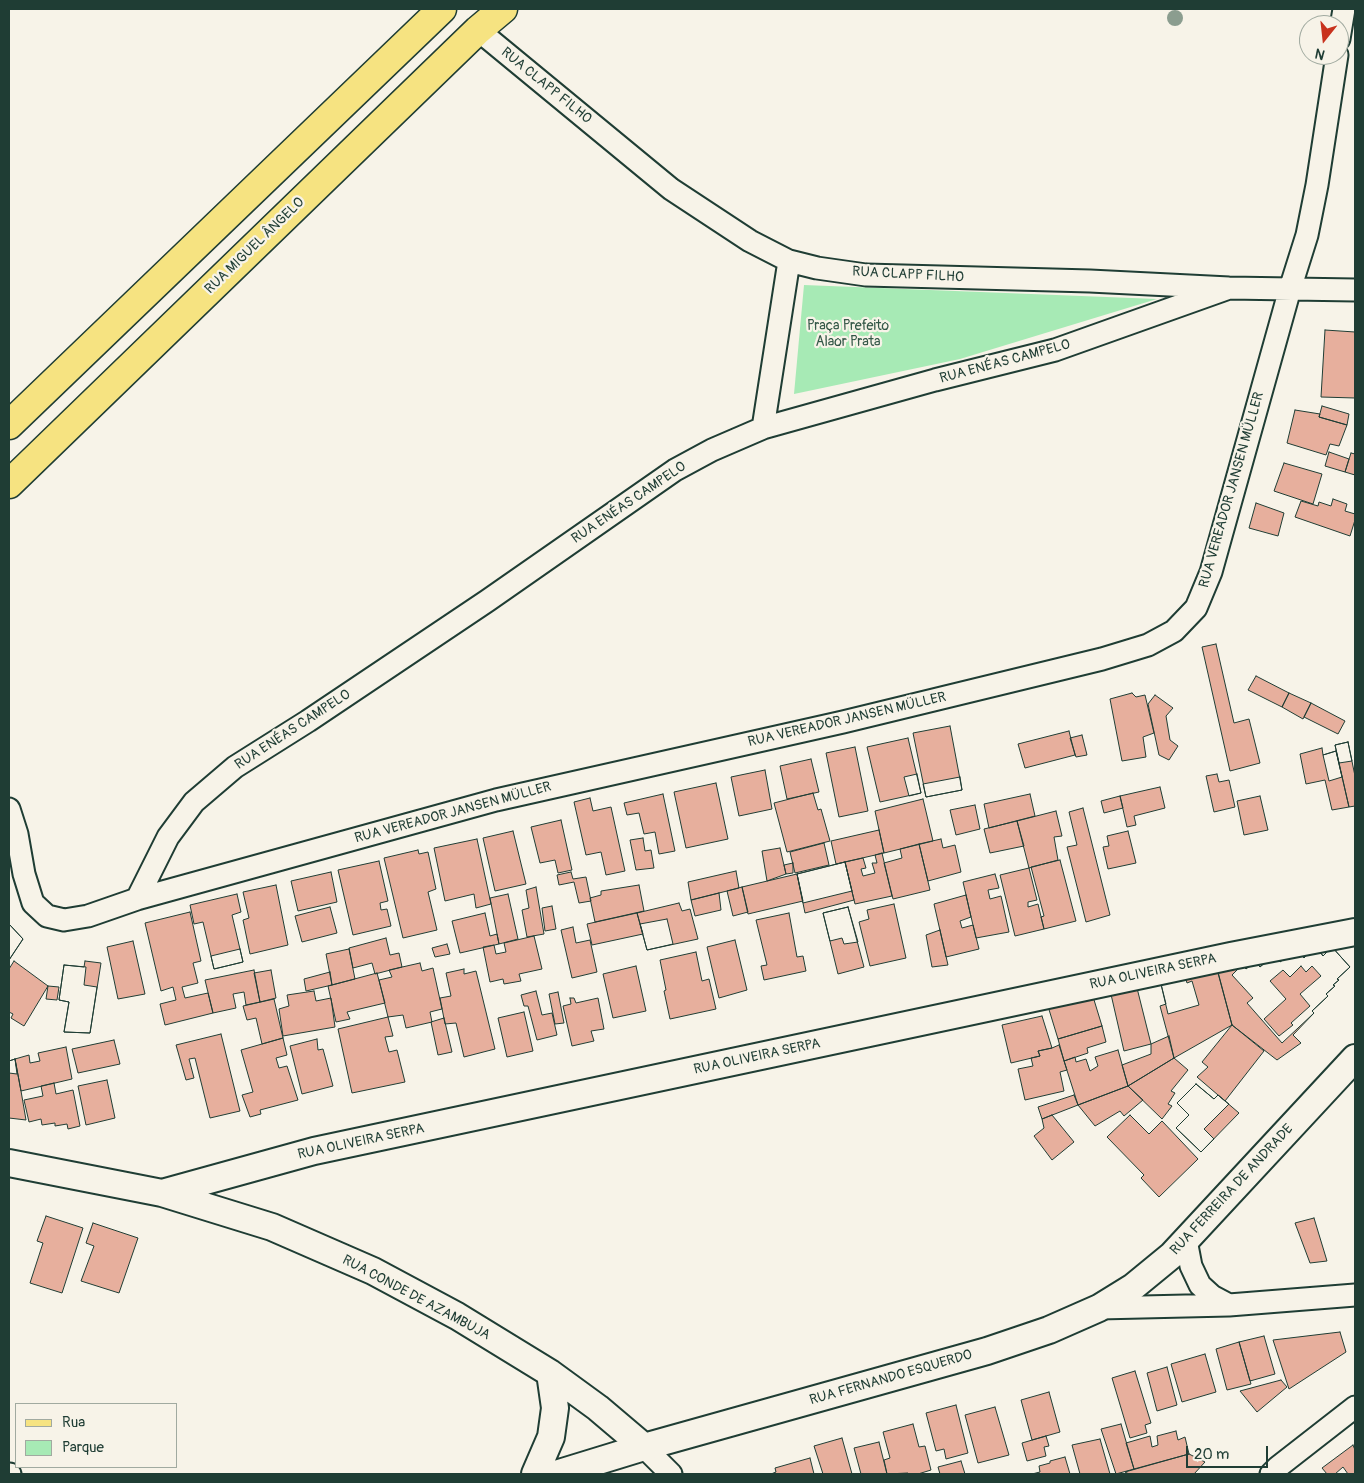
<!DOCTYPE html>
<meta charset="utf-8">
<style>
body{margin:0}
#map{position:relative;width:1364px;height:1483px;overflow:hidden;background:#f7f3e8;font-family:Pangolin,sans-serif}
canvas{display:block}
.frame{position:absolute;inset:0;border:10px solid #1f3d34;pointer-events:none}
.legend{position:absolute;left:15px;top:1403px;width:162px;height:65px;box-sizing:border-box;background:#f7f3e8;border:1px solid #a1aaa0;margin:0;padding:6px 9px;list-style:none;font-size:15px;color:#1f3d34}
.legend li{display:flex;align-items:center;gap:10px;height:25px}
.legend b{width:25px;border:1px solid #a1aaa0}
.north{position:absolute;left:1299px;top:15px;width:50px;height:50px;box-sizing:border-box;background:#f7f3e8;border:1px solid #a1aaa0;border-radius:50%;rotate:196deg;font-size:14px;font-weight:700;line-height:20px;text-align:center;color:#1f3d34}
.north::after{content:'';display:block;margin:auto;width:18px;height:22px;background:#c8321e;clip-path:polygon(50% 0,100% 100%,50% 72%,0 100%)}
.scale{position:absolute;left:1186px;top:1446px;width:82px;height:22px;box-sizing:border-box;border:2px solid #1f3d34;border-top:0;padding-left:6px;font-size:15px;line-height:18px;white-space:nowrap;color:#1f3d34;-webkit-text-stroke:4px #f7f3e8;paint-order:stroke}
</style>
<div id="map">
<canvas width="1364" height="1483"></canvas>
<div class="frame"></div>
<ul class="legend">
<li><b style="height:6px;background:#f6e381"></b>Rua</li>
<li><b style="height:14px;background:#a7eab5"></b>Parque</li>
</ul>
<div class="north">N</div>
<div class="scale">20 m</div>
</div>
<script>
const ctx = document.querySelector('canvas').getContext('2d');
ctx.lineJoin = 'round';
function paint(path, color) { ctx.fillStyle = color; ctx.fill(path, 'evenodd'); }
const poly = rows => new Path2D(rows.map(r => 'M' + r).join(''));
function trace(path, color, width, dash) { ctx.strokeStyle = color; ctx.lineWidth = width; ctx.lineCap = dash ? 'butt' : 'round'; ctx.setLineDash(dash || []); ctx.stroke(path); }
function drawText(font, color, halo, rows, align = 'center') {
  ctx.font = font + ' Pangolin,sans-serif'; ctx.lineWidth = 4.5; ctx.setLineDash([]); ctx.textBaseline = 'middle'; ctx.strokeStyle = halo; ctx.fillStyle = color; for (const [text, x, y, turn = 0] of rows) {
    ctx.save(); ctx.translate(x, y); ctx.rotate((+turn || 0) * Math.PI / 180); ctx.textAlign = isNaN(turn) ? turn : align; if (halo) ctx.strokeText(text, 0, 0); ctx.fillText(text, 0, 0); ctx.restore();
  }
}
paint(poly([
 [804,285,1157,299,960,359,794,394]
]), '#a7eab5');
const building = poly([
 [1325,330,1355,332,1355,398,1321,397,1325,330],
 [1322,406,1349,414,1347,425,1319,417,1322,406],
 [1295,410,1320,414,1319,417,1347,425,1339,446,1330,444,1326,455,1287,443,1295,410],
 [1329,452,1349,459,1345,472,1325,466,1329,452],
 [1351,453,1355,454,1355,475,1345,472,1351,453],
 [1284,463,1322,474,1313,504,1274,491,1284,463],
 [1333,499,1347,504,1345,511,1355,514,1355,520,1350,536,1295,517,1301,501,1318,506,1319,502,1331,506,1333,499],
 [1256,503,1284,513,1278,536,1249,528,1256,503],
 [1216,644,1234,723,1249,719,1260,763,1230,771,1202,647,1216,644],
 [1256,676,1289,693,1282,707,1248,690,1256,676],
 [1132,693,1136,697,1145,695,1154,733,1143,737,1146,757,1122,761,1110,699,1132,693],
 [1289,693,1311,703,1303,719,1282,707,1289,693],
 [1155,695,1173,708,1166,716,1170,740,1178,746,1169,760,1159,755,1148,704,1155,695],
 [1311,703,1345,721,1338,734,1304,717,1311,703],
 [950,726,962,790,926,797,913,733,950,726],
 [1069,731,1075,755,1025,768,1018,744,1069,731],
 [1082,735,1087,755,1076,757,1070,738,1082,735],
 [908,738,921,793,880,802,867,747,908,738],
 [1348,742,1352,761,1339,763,1335,745,1348,742],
 [1348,742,1355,776,1355,806,1349,807,1335,745,1348,742],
 [855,747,868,811,839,817,826,753,855,747],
 [1322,748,1323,755,1336,751,1349,807,1332,810,1325,780,1306,784,1300,754,1322,748],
 [1336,751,1342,777,1329,781,1323,755,1336,751],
 [811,759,819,792,787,799,780,766,811,759],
 [765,770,772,809,739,816,731,777,765,770],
 [917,774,921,793,909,796,904,777,917,774],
 [1217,774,1219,782,1229,780,1235,807,1214,812,1206,776,1217,774],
 [960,777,962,790,926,797,923,784,960,777],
 [716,783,728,839,686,848,674,792,716,783],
 [1160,787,1165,808,1134,816,1136,825,1127,827,1120,796,1160,787],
 [813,793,818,810,821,809,830,841,787,852,774,803,813,793],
 [663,794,675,851,659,854,655,832,644,834,639,813,627,815,624,803,663,794],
 [1030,794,1035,816,989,828,984,804,1030,794],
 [1120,796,1123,808,1104,813,1101,801,1120,796],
 [1260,796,1268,830,1244,835,1237,801,1260,796],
 [590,798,593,811,611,807,625,871,606,875,601,852,586,855,574,802,590,798],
 [923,799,933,841,884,853,875,811,923,799],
 [975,805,980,829,956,835,950,810,975,805],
 [1083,808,1110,915,1086,922,1067,847,1077,845,1069,812,1083,808],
 [1056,811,1062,836,1054,837,1058,860,1029,868,1017,821,1056,811],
 [561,820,572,870,558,873,555,860,540,863,531,827,561,820],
 [1017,821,1024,846,990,853,984,829,1017,821],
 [879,830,884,853,836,864,831,841,879,830],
 [513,831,526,884,495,891,483,838,513,831],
 [1128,831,1136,863,1108,869,1103,847,1109,846,1107,836,1128,831],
 [643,838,645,851,651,850,654,868,636,870,630,840,643,838],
 [477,839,491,904,476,908,474,894,445,901,434,848,477,839],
 [941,839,943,848,955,845,961,872,928,881,919,844,941,839],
 [824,843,829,865,795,873,790,852,824,843],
 [919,844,930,890,893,899,884,863,902,858,900,849,919,844],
 [780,848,786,874,767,881,762,851,780,848],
 [418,850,419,854,428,852,436,889,428,892,437,930,403,938,384,858,418,850],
 [882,853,892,896,855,904,845,862,863,858,866,868,861,869,863,876,875,873,872,863,877,863,875,855,882,853],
 [1060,860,1076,921,1044,929,1041,917,1044,916,1031,867,1060,860],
 [379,861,388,901,380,903,381,910,387,909,391,926,353,935,338,870,379,861],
 [845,862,852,891,803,903,797,874,845,862],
 [845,862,854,900,805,913,797,874,845,862],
 [793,863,793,873,786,874,784,865,793,863],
 [1029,868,1037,900,1028,902,1028,907,1038,904,1044,929,1015,936,1000,875,1029,868],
 [736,871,739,888,691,900,688,882,736,871],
 [331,872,337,902,298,911,291,881,331,872],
 [571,872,573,879,586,877,591,901,579,903,574,882,559,885,557,875,571,872],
 [797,874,803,901,748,914,742,887,797,874],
 [995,874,999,888,988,890,990,899,1001,896,1009,932,976,938,963,882,995,874],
 [276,885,288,945,250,954,243,920,249,918,243,892,276,885],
 [639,885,644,911,595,922,590,898,601,895,601,891,639,885],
 [536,887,544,934,527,937,522,910,529,908,526,890,536,887],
 [742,887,748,912,733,916,727,891,742,887],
 [719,893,721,910,695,916,691,900,719,893],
 [237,894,241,912,232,915,243,962,214,969,203,922,194,924,190,905,237,894],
 [508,894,518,939,499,944,490,898,508,894],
 [966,895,971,917,960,921,962,928,973,925,979,949,946,957,934,904,966,895],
 [679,903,682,911,690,909,698,939,647,950,637,913,679,903],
 [894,904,906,958,870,966,859,922,869,919,867,910,894,904],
 [552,906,556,929,545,931,542,908,552,906],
 [330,907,337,933,302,942,295,916,330,907],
 [848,907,858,942,844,944,842,938,830,941,823,913,848,907],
 [848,907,864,967,838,974,823,913,848,907],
 [190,912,201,961,193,963,198,983,182,987,185,998,208,993,213,1013,165,1025,160,1004,176,1000,173,987,161,991,145,923,190,912],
 [485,913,490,936,497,934,499,944,460,953,452,921,485,913],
 [637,913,643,934,592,945,587,924,637,913],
 [789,913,797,957,803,956,806,971,764,980,761,966,767,965,756,920,789,913],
 [667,919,673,944,647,950,640,924,667,919],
 [9,924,23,939,9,960,9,924],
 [9,924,23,939,9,960,9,924],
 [573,927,576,943,590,940,597,972,572,978,561,930,573,927],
 [940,930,948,965,932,967,926,935,940,930],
 [534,936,542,969,519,974,521,981,504,984,503,979,490,982,483,947,494,945,496,954,506,952,504,943,534,936],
 [386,938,390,955,399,953,402,967,375,974,372,963,353,968,349,948,386,938],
 [735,940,747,990,719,998,707,947,735,940],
 [133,941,145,994,118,999,107,947,133,941],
 [447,944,450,954,435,957,432,948,447,944],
 [1332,947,1350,967,1337,979,1339,980,1333,985,1335,986,1326,994,1328,996,1312,1011,1314,1013,1293,1035,1301,1043,1277,1060,1232,1025,1218,972,1242,965,1246,969,1255,961,1260,967,1269,959,1272,962,1277,958,1280,962,1286,957,1289,960,1298,951,1304,958,1311,951,1318,949,1323,956,1332,947],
 [1332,947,1350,967,1337,979,1339,980,1333,985,1335,986,1326,994,1328,996,1312,1011,1314,1013,1282,1043,1247,1003,1253,998,1232,975,1242,965,1246,969,1255,961,1260,967,1269,959,1272,962,1277,958,1280,962,1286,957,1289,960,1298,951,1304,958,1311,951,1318,949,1323,956,1332,947],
 [240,949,243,962,214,969,211,956,240,949],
 [349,949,355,979,332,985,326,954,349,949],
 [696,952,702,981,709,979,716,1009,670,1019,664,991,666,990,660,960,696,952],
 [14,961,48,986,24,1026,11,1018,13,1014,9,1012,9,969,14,961],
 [85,961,101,963,90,1033,64,1032,69,1002,59,1000,64,965,84,967,85,961],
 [1215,962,1232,1025,1174,1058,1160,1006,1166,1004,1160,980,1215,962],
 [420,963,422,971,433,968,442,1009,430,1012,432,1022,406,1028,403,1015,388,1017,379,980,392,977,389,970,420,963],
 [64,965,86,967,84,985,97,987,90,1033,64,1032,69,1002,59,1000,64,965],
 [636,966,646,1011,613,1018,603,974,636,966],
 [1301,966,1306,972,1312,966,1321,976,1300,994,1310,1006,1291,1023,1293,1025,1279,1036,1264,1019,1286,999,1270,981,1283,970,1290,977,1301,966],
 [464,969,464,974,476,971,495,1049,464,1057,456,1023,445,1024,440,998,451,996,446,973,464,969],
 [254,970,260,1002,246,1005,244,992,233,994,236,1008,213,1013,205,980,254,970],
 [271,970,276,998,260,1002,254,973,271,970],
 [330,972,332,985,306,991,304,979,330,972],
 [377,973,385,1003,347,1012,350,1019,336,1022,328,986,377,973],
 [1184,973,1187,983,1192,981,1199,1005,1168,1014,1160,980,1184,973],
 [48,986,59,987,57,1000,46,999,48,986],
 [1137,988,1151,1044,1124,1051,1110,990,1137,988],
 [1091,990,1102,1026,1058,1039,1047,1003,1091,990],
 [314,991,316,1001,331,998,335,1027,283,1036,279,1009,289,1006,287,995,314,991],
 [536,991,542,1015,552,1013,557,1035,537,1040,528,1006,524,1006,521,995,536,991],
 [558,992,564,1023,555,1024,549,994,558,992],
 [570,998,574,998,576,1003,598,998,604,1029,591,1031,594,1041,572,1046,563,1006,571,1004,570,998],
 [274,999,283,1038,262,1044,256,1018,247,1020,243,1006,274,999],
 [524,1012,533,1051,507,1057,498,1018,524,1012],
 [1042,1016,1052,1048,1038,1051,1040,1056,1011,1063,1002,1025,1042,1016],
 [388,1017,393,1036,385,1037,389,1052,397,1050,405,1082,352,1093,338,1029,388,1017],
 [444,1018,452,1052,438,1055,431,1022,444,1018],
 [1232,1025,1264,1051,1225,1101,1197,1077,1208,1067,1202,1062,1232,1025],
 [1102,1026,1106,1042,1087,1048,1088,1053,1064,1061,1058,1039,1102,1026],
 [221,1034,240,1111,210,1118,195,1058,189,1059,194,1078,186,1080,176,1045,221,1034],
 [1169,1036,1174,1058,1128,1086,1122,1065,1151,1054,1151,1044,1169,1036],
 [283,1038,287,1055,276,1058,279,1068,287,1066,298,1100,260,1110,261,1114,250,1117,242,1095,253,1092,241,1050,283,1038],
 [317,1039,318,1050,323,1049,333,1086,302,1094,290,1046,317,1039],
 [114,1040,120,1064,78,1073,72,1049,114,1040],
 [1059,1045,1067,1070,1060,1072,1064,1091,1025,1100,1018,1069,1033,1066,1031,1058,1040,1056,1038,1051,1052,1048,1059,1045],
 [66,1047,72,1079,21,1091,15,1059,29,1055,30,1063,40,1061,38,1053,66,1047],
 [1118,1050,1128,1086,1078,1105,1064,1061,1075,1057,1076,1062,1086,1059,1090,1071,1098,1066,1095,1057,1118,1050],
 [1174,1058,1188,1070,1171,1091,1175,1093,1168,1104,1172,1106,1162,1119,1128,1086,1174,1058],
 [15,1059,17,1074,9,1073,9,1061,15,1059],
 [15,1059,21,1091,26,1120,9,1118,9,1061,15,1059],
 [107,1080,115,1118,86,1125,78,1086,107,1080],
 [54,1083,56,1094,73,1090,80,1126,68,1129,67,1124,55,1126,55,1123,42,1125,41,1119,29,1122,24,1100,43,1096,41,1086,54,1083],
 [1196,1084,1214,1099,1218,1095,1229,1104,1204,1129,1214,1139,1201,1152,1176,1128,1189,1115,1177,1103,1196,1084],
 [1196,1084,1214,1099,1218,1095,1239,1113,1201,1152,1176,1128,1189,1115,1177,1103,1196,1084],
 [1128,1086,1143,1100,1124,1116,1120,1111,1095,1126,1078,1105,1128,1086],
 [1074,1095,1078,1105,1042,1119,1038,1107,1074,1095],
 [1052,1115,1074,1142,1052,1160,1034,1136,1044,1128,1042,1119,1052,1115],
 [1130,1115,1149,1134,1162,1121,1198,1159,1159,1197,1141,1178,1144,1175,1107,1137,1130,1115],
 [46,1216,83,1228,62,1293,30,1283,43,1243,37,1241,46,1216],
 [1314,1218,1327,1261,1310,1263,1295,1223,1314,1218],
 [93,1223,138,1238,119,1293,81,1281,94,1246,86,1243,93,1223],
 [1340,1332,1346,1352,1289,1389,1273,1340,1340,1332],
 [1264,1336,1275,1374,1250,1381,1239,1342,1264,1336],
 [1239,1342,1251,1384,1227,1390,1216,1349,1239,1342],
 [1205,1354,1216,1392,1182,1402,1171,1364,1205,1354],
 [1167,1367,1177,1405,1157,1411,1147,1373,1167,1367],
 [1135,1371,1151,1423,1145,1425,1147,1433,1130,1438,1112,1378,1135,1371],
 [1281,1380,1287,1387,1257,1412,1240,1391,1281,1380],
 [1049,1392,1060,1432,1032,1440,1021,1400,1049,1392],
 [956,1405,968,1453,946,1459,944,1449,936,1451,926,1413,956,1405],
 [995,1407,1009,1455,978,1463,965,1415,995,1407],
 [913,1424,919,1447,925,1446,931,1470,918,1474,908,1474,908,1473,887,1474,884,1460,890,1458,883,1432,913,1424],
 [1121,1424,1134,1469,1116,1474,1101,1429,1121,1424],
 [1176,1431,1178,1440,1185,1437,1189,1454,1134,1469,1126,1443,1150,1436,1152,1447,1158,1445,1157,1436,1176,1431],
 [1046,1436,1049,1446,1044,1447,1046,1456,1027,1461,1022,1443,1046,1436],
 [842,1438,852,1474,823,1474,814,1446,842,1438],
 [1100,1439,1110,1474,1080,1474,1072,1445,1100,1439],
 [879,1442,887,1474,861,1474,854,1448,879,1442],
 [1353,1445,1355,1450,1355,1474,1348,1474,1343,1467,1335,1474,1327,1474,1322,1468,1353,1445],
 [1189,1454,1205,1462,1194,1474,1129,1474,1125,1472,1189,1454],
 [1065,1457,1070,1474,1032,1474,1040,1472,1039,1466,1050,1463,1050,1461,1065,1457],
 [810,1458,814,1474,771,1474,776,1472,775,1468,810,1458],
 [961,1461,965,1474,940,1474,938,1467,961,1461]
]);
paint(building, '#e7af9d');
trace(building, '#1f3d34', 1);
const minor = poly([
 [478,30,671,189,750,241,789,261,817,268,866,275,1090,281,1229,288,1355,290],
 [1339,39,1344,9],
 [763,428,789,261],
 [9,809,17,834,24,874,33,903,47,916,64,920,88,916,137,899,496,800,843,722,1102,659,1148,645,1174,631,1196,608,1211,572,1290,289,1307,235,1317,185,1337,55],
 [137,899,168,837,194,802,235,767,308,721,487,601,675,470,712,450,763,428,935,380,1055,350,1229,288],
 [1186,1240,1191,1266,1200,1285,1212,1296,1229,1305],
 [1099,1308,1229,1305,1355,1295],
 [644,1447,671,1474],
 [9,1474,10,1474],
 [1271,1474,1278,1467,1355,1407]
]);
const tertiary = poly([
 [9,1163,162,1193,272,1227,373,1271,457,1316,550,1373,598,1408,644,1447],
 [162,1193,314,1151,1231,956,1355,932],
 [535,1474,551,1437,555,1408,550,1373],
 [556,1474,644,1447,987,1351,1049,1330,1099,1308,1133,1287,1172,1255,1355,1058]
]);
const primary = poly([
 [9,425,442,9],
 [9,484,478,30,503,9]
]);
trace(minor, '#1f3d34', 25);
trace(tertiary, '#1f3d34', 30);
trace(primary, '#1f3d34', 31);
trace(minor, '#f7f3e8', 21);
trace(tertiary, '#f7f3e8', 26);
trace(primary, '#f6e381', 28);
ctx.fillStyle = '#8b9d8f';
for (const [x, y] of [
 [1175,18]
]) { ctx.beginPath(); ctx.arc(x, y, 8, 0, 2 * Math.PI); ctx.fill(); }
drawText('14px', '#1f3d34', '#f7f3e8', [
 ["RUA CLAPP FILHO",546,86,39],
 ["RUA MIGUEL ÂNGELO",255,246,-44],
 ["RUA CLAPP FILHO",908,275,3],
 ["RUA ENÉAS CAMPELO",1005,362,-15],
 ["RUA VEREADOR JANSEN MÜLLER",1232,490,-74],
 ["RUA ENÉAS CAMPELO",629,503,-34],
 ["RUA VEREADOR JANSEN MÜLLER",847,720,-13],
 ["RUA ENÉAS CAMPELO",293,730,-33],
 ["RUA VEREADOR JANSEN MÜLLER",453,813,-15],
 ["RUA OLIVEIRA SERPA",1153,972,-12],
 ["RUA OLIVEIRA SERPA",757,1057,-12],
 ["RUA OLIVEIRA SERPA",361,1142,-12],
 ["RUA FERREIRA DE ANDRADE",1232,1190,-47],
 ["RUA CONDE DE AZAMBUJA",416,1298,28],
 ["RUA FERNANDO ESQUERDO",891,1378,-16]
]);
drawText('14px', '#335747', '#f7f3e8', [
 ["Praça Prefeito",848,326],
 ["Alaor Prata",848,342]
]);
</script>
